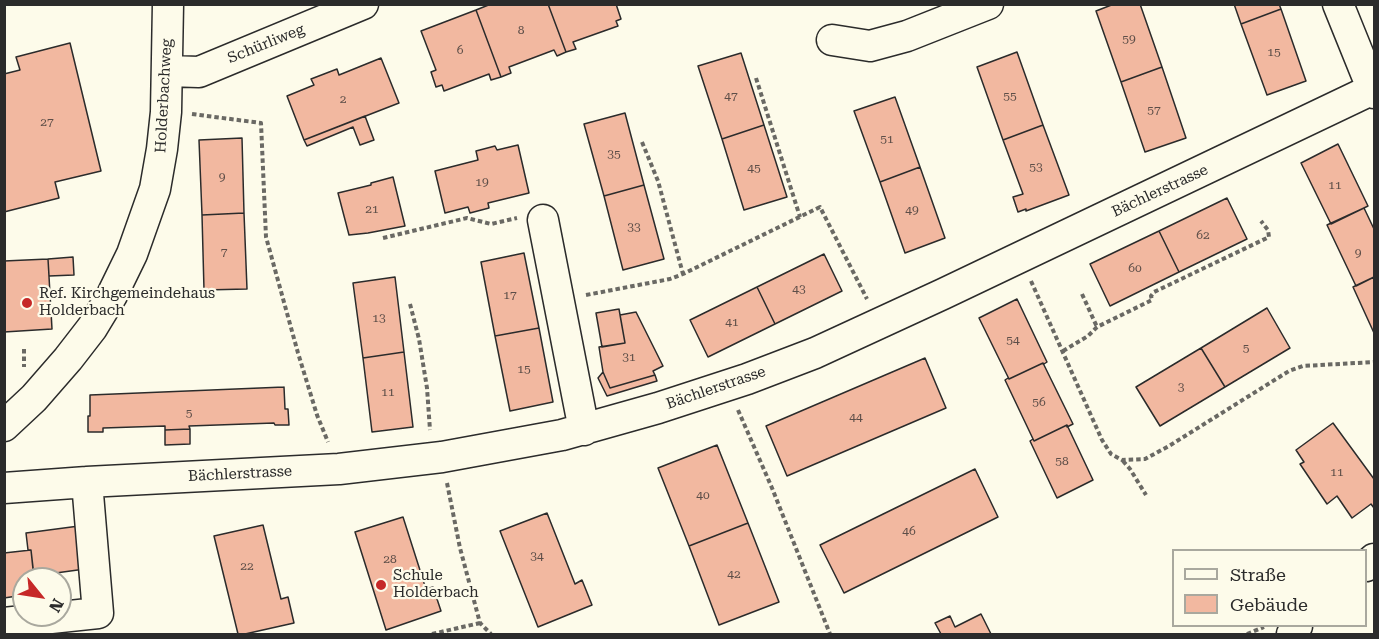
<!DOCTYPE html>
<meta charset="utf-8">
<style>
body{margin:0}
#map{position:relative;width:1379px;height:639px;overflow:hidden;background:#fdfbea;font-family:"Roboto Serif",serif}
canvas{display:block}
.frame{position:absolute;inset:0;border:6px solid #2b2b2b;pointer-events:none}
.legend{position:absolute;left:1172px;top:549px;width:195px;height:78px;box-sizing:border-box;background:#fdfbea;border:2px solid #a9a89e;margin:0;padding:8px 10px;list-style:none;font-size:18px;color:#2b2b2b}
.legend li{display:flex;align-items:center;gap:12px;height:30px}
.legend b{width:30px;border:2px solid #a9a89e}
.north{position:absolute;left:12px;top:567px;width:60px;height:60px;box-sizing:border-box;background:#fdfbea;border:2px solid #a9a89e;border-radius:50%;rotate:120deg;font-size:16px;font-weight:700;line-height:24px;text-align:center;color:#2b2b2b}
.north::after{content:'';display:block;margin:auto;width:21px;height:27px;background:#c62828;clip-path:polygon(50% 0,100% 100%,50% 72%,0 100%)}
</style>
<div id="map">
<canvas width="1379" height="639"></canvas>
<div class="frame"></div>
<ul class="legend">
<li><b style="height:8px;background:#fdfbea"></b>Straße</li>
<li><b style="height:16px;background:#f2b8a0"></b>Gebäude</li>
</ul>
<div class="north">N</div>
</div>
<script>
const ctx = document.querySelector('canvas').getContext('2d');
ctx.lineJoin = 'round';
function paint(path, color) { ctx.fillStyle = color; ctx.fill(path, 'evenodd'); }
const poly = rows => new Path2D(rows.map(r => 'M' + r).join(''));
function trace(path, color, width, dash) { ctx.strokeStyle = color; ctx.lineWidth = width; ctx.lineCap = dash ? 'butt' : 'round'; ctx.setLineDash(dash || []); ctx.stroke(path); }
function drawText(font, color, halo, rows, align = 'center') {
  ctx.font = font + ' "Roboto Serif",serif'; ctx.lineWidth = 4.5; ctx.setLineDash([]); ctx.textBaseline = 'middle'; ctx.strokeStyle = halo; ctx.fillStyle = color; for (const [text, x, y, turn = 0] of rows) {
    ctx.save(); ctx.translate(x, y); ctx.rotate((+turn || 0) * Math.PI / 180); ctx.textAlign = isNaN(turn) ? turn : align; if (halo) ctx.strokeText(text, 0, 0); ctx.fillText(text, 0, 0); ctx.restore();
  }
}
const building = poly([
 [491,4,548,4,566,52,557,56,554,50,509,67,511,73,501,77,476,10,491,4],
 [548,4,616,4,621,19,616,21,618,26,573,42,576,49,566,52,548,4],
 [1114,4,1140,4,1162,67,1121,82,1096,11,1114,4],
 [1234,4,1279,4,1281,9,1241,24,1234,4],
 [1281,9,1306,81,1267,95,1241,24,1281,9],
 [476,10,501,77,491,80,489,74,444,91,442,85,436,87,431,72,436,70,421,31,476,10],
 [70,43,101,171,55,182,59,198,4,212,4,74,20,70,16,57,70,43],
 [1017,52,1043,125,1003,140,977,67,1017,52],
 [741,53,764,125,722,139,698,66,741,53],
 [381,58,399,103,304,140,287,96,314,85,311,79,337,69,339,75,381,58],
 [1162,67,1186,138,1145,152,1121,82,1162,67],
 [895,97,920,167,880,182,854,111,895,97],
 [625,113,644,185,604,196,584,124,625,113],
 [365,116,374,140,360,145,353,127,307,146,304,140,365,116],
 [764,125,787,197,744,210,722,139,764,125],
 [1043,125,1069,195,1026,211,1026,209,1018,212,1013,197,1023,194,1003,140,1043,125],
 [242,138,244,213,202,215,199,140,242,138],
 [1338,144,1368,206,1331,224,1301,163,1338,144],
 [518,145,529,193,488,203,489,208,470,213,468,207,445,213,435,171,478,160,476,151,495,146,497,150,518,145],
 [920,167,945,238,905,253,880,182,920,167],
 [393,177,405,226,368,233,349,235,338,193,371,185,371,183,393,177],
 [644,185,664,259,623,270,604,196,644,185],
 [1227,198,1247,239,1179,272,1159,231,1227,198],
 [1364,208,1374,229,1374,277,1356,286,1327,225,1364,208],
 [244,213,247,289,204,290,202,215,244,213],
 [1159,231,1179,272,1110,306,1090,264,1159,231],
 [524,253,539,328,495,336,481,262,524,253],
 [824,254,842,291,775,324,757,287,824,254],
 [73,257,74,275,49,276,48,259,73,257],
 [48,259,52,329,4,332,4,261,48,259],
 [395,277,404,352,363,358,353,283,395,277],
 [1374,277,1374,333,1353,287,1374,277],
 [757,287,775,324,708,357,690,320,757,287],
 [1017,299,1047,362,1044,364,1043,363,1009,379,979,318,1017,299],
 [1267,308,1290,348,1225,387,1201,348,1267,308],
 [619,309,625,343,602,347,596,313,619,309],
 [636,312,663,366,653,371,655,375,610,388,603,372,599,347,625,343,620,315,636,312],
 [539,328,553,402,510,411,495,336,539,328],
 [1201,348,1225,387,1160,426,1136,387,1201,348],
 [404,352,413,427,372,432,363,358,404,352],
 [925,358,946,408,787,476,766,426,925,358],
 [1043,363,1073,424,1067,427,1067,425,1034,441,1005,380,1008,378,1009,379,1043,363],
 [603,372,610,388,655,375,657,381,607,396,598,378,603,372],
 [284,387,285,409,288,409,289,425,275,425,274,423,189,426,190,429,165,430,165,426,103,428,103,432,88,432,88,416,90,416,90,395,284,387],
 [1333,423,1374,479,1374,508,1371,504,1352,518,1337,496,1327,504,1300,464,1304,462,1296,450,1333,423],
 [1067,425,1093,480,1057,498,1030,441,1033,439,1034,441,1067,425],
 [190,429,190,444,165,445,165,430,190,429],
 [717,445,748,523,689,546,658,468,717,445],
 [975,469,998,517,844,593,820,545,975,469],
 [547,513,575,584,582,580,592,605,538,627,500,531,547,513],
 [403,517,426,589,433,587,441,611,386,630,355,532,403,517],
 [748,523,779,602,719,625,689,546,748,523],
 [263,525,281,599,288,597,294,623,245,634,238,634,214,536,263,525],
 [79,526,85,569,34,576,31,550,28,550,26,533,79,526],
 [31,550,34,579,24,579,24,595,4,598,4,553,31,550],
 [981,614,991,634,941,634,935,623,950,616,955,627,981,614]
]);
paint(building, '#f2b8a0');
trace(building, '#2b2b2b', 1.5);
const minor = poly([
 [1338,4,1374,93],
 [832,40,870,46,907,36,988,4],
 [167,71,199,72,363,4],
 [543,220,584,430],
 [4,426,34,398,68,359,92,328,112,295,132,254,155,189,162,149,166,112,168,4],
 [4,488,87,482,339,469,442,457,562,435,658,408,747,379,815,353,943,294,1373,89],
 [1366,566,1374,559],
 [4,623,98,613,87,482],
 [1292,634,1297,626]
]);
trace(minor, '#2b2b2b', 33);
trace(poly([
 [756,78,800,217],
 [192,114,261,123,266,237,298,353,317,415,328,442],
 [642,142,658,181,683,274],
 [383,238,467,218,491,224,517,218],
 [1031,281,1102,440,1111,454,1122,460,1145,459,1169,446,1289,371,1303,366,1374,362],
 [1082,294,1097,327],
 [586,295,670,279,683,274,820,207,867,299],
 [410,304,419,339,427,388,430,430],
 [24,349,24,367],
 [1063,351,1088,336,1097,327,1152,300,1151,296,1154,292,1269,237,1268,230,1261,221],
 [738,410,772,488,830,634],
 [1123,461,1130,469,1146,495],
 [447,483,460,548,480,623,491,634],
 [432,634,480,623],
 [1247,634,1264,627]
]), '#6a6964', 4, [4.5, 3]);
trace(minor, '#fdfbea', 30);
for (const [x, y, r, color] of [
 [27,303,6,"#c62828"],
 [381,585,6,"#c62828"]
]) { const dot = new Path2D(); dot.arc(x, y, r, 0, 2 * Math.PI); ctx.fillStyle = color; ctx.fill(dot); trace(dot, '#fdfbea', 2); }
drawText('12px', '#5d4e48', null, [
 ["8",521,30],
 ["59",1129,39],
 ["6",460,50],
 ["15",1274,52],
 ["47",731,96],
 ["55",1010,96],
 ["2",343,99],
 ["57",1154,110],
 ["27",47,122],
 ["51",887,139],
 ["35",614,154],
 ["53",1036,167],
 ["45",754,168],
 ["9",222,177],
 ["19",482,182],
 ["11",1335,185],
 ["21",372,209],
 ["49",912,210],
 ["33",634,227],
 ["62",1203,235],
 ["7",224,252],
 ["9",1358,253],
 ["60",1135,268],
 ["43",799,289],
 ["17",510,295],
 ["13",379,318],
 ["41",732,322],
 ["54",1013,340],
 ["5",1246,348],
 ["31",629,357],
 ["15",524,369],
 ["3",1181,387],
 ["11",388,392],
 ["56",1039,402],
 ["5",189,413],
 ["44",856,417],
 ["58",1062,461],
 ["11",1337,472],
 ["40",703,495],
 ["46",909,531],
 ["34",537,556],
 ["28",390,559],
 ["22",247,566],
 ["42",734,574]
]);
drawText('15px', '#2b2b2b', '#fdfbea', [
 ["Schürliweg",266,44,-22],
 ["Holderbachweg",164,96,-87],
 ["Bächlerstrasse",1160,191,-25],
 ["Bächlerstrasse",716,388,-19],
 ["Bächlerstrasse",240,474,-3]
]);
drawText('15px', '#2b2b2b', '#fdfbea', [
 ["Ref. Kirchgemeindehaus",39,294],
 ["Holderbach",39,311],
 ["Schule",393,576],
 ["Holderbach",393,593]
], 'left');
</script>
